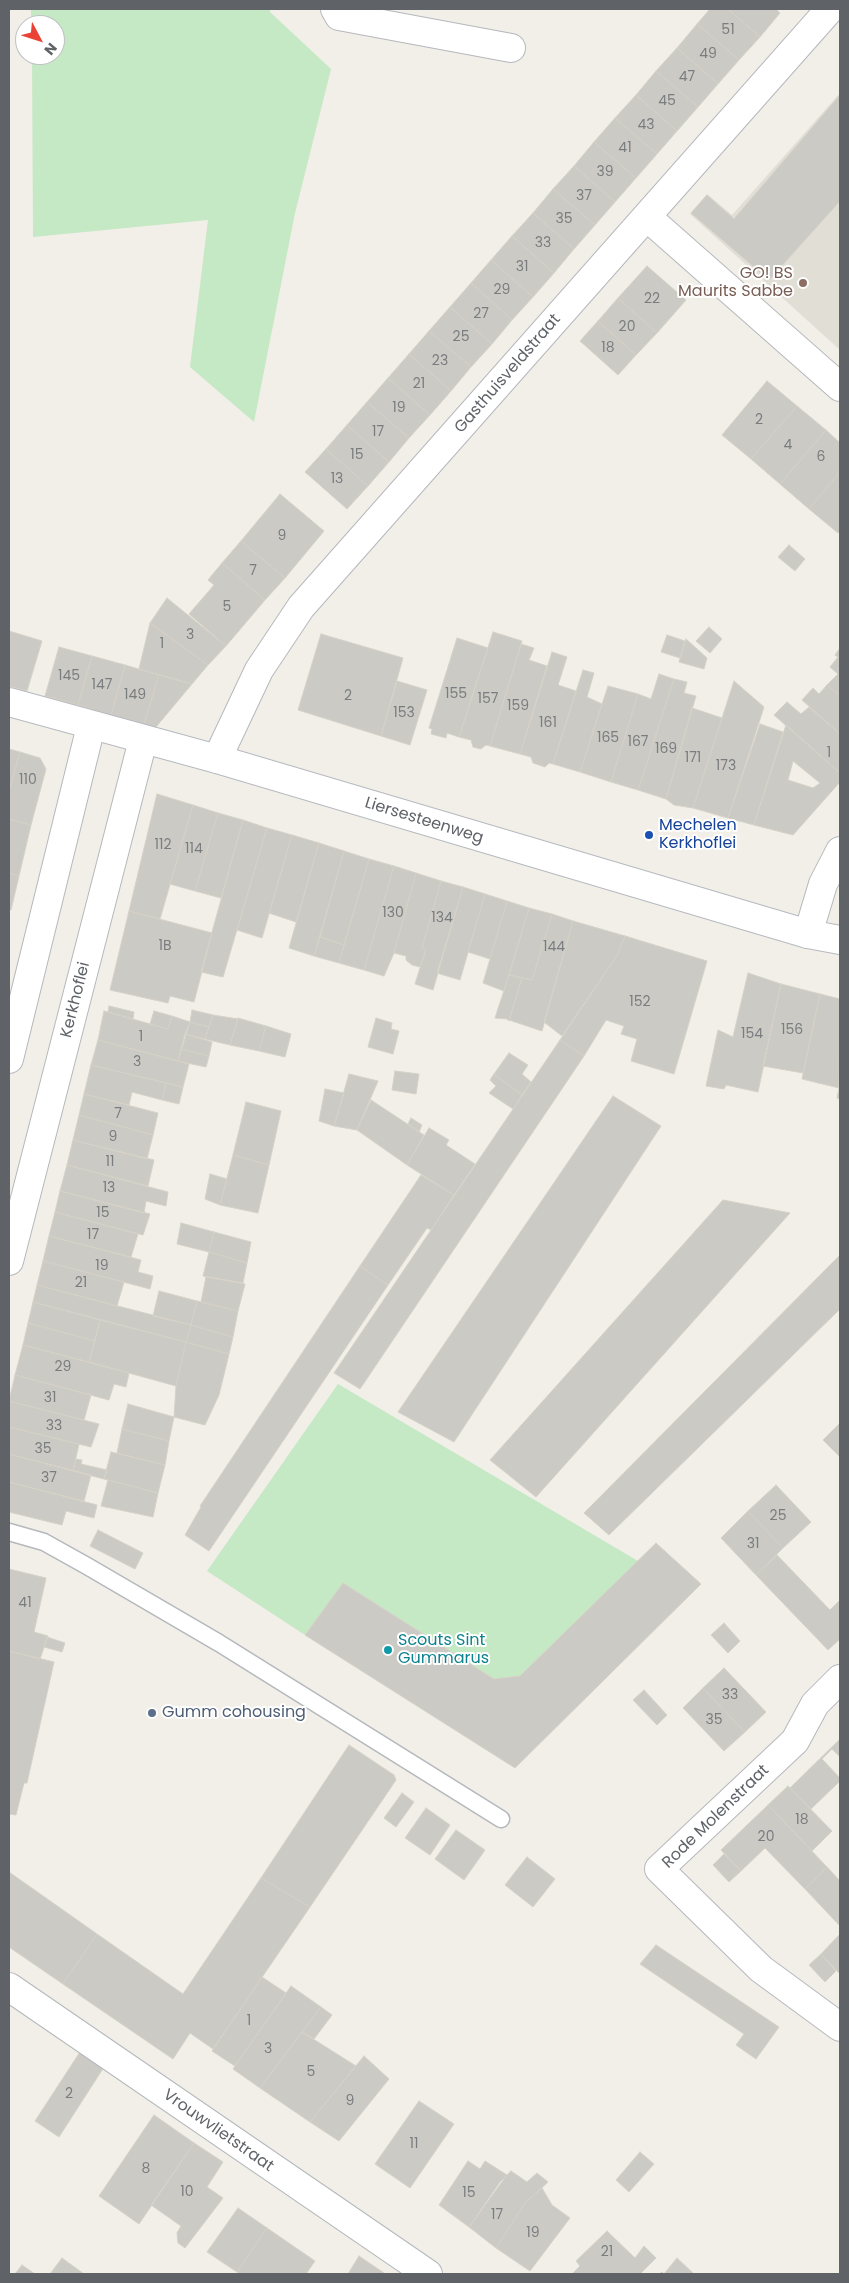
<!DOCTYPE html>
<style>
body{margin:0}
#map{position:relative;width:849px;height:2283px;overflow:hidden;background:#f1efe8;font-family:Poppins,sans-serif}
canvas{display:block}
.frame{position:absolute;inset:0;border:10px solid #5f6368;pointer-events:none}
.north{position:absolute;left:15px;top:15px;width:50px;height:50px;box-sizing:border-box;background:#fff;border:1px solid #bfc1c3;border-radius:50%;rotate:130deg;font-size:14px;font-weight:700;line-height:20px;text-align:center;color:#5f6368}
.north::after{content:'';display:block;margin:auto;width:18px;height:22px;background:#ea4335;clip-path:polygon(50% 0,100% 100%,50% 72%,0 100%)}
</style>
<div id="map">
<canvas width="849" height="2283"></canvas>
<div class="frame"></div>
<div class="north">N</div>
</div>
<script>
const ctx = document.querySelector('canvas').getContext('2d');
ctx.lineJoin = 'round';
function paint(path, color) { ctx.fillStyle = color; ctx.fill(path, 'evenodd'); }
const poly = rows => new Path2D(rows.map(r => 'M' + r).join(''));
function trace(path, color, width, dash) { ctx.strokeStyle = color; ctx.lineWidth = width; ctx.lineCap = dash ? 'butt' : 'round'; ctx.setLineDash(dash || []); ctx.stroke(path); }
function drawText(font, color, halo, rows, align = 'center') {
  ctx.font = font + ' Poppins,sans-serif'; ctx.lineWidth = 4; ctx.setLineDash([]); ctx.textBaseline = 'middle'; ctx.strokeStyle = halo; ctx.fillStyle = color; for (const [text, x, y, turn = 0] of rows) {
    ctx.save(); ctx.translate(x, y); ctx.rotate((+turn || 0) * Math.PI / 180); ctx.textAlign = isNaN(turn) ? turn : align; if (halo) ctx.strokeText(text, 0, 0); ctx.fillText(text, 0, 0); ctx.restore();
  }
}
paint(poly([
 [840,93,840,350,690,214,707,194,732,215]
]), '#e1ded6');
paint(poly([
 [31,9,270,9,270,12,331,69,295,213,254,422,190,367,208,220,33,237,32,55,55,55,55,25,31,25],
 [338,1384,638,1561,520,1676,494,1679,343,1583,305,1635,207,1571]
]), '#c5e8c5');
const building = poly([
 [710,9,728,9,760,37,739,60,697,24,710,9],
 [728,9,776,9,780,13,760,37,728,9],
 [697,24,739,60,718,84,677,48,697,24],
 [677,48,718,84,698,107,656,71,677,48],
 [656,71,698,107,677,131,636,95,656,71],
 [636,95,677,131,657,154,615,118,636,95],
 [840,95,840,201,769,280,691,213,707,195,734,219,840,95],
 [615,118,657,154,636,178,594,142,615,118],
 [594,142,636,178,615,202,574,166,594,142],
 [574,166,615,202,595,225,553,189,574,166],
 [553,189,595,225,574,249,533,213,553,189],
 [533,213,574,249,554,273,512,236,533,213],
 [512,236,554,273,533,297,491,260,512,236],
 [491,260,533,297,512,320,471,283,491,260],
 [647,266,686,300,657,333,618,298,647,266],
 [471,283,512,320,492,344,450,307,471,283],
 [618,298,657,333,636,355,598,321,618,298],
 [450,307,492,344,471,367,429,331,450,307],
 [598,321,636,355,618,375,580,341,598,321],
 [429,331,471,367,451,391,409,354,429,331],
 [409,354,451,391,430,415,388,378,409,354],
 [388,378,430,415,409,438,367,402,388,378],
 [767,381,797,406,751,459,722,435,767,381],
 [367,402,409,438,389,462,347,425,367,402],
 [797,406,826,430,780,484,751,459,797,406],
 [347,425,389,462,368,486,326,449,347,425],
 [826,430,840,443,840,472,809,509,780,484,826,430],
 [326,449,368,486,347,509,305,472,326,449],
 [840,472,840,531,838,533,809,509,840,472],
 [280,494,324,531,285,578,241,541,280,494],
 [241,541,285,578,265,600,222,563,241,541],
 [789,545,805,559,795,571,778,557,789,545],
 [222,563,265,600,226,646,189,614,214,585,208,580,222,563],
 [167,598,226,646,208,665,150,623,167,598],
 [150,623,208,665,192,684,139,669,150,623],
 [709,627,722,639,710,653,696,641,709,627],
 [9,631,42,641,27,691,9,686,9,631],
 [493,632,522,641,490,746,486,745,481,749,473,747,471,740,459,737,493,632],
 [321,634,403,658,381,736,298,710,321,634],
 [667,635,685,641,680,658,661,652,667,635],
 [457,638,488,648,459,737,447,733,446,738,431,734,432,729,429,728,457,638],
 [686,639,707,658,704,669,679,662,686,639],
 [521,644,534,648,529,660,547,666,520,754,490,746,521,644],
 [59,647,92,656,78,705,45,696,59,647],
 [840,648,840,659,835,655,840,648],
 [552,652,567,657,558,685,576,691,553,764,549,763,545,767,533,763,531,757,520,754,552,652],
 [92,656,125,665,111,715,78,705,92,656],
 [838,657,840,659,840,696,827,685,838,674,830,667,838,657],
 [125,665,159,675,144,724,111,715,125,665],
 [583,670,594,673,587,697,602,704,580,772,553,764,583,670],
 [659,674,674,679,638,790,611,782,638,694,651,699,659,674],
 [159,675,192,684,156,727,144,724,159,675],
 [674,679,687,682,684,693,696,696,666,799,638,790,674,679],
 [397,681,427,690,410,745,381,736,397,681],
 [734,681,764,707,728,818,693,808,734,681],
 [827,685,840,696,840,734,802,700,813,688,819,694,827,685],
 [608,686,638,694,611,782,580,772,608,686],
 [787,702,801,714,809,707,840,734,840,773,774,715,787,702],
 [692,708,722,718,693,808,674,805,666,799,692,708],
 [760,724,783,732,754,825,728,818,760,724],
 [786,725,840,773,840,782,793,835,754,825,786,725],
 [793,761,820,783,813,788,788,780,793,761],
 [9,749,20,752,9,791,9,749],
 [20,752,40,758,46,769,31,825,9,819,9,791,20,752],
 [157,794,193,805,160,919,129,911,157,794],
 [193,805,218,813,195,891,170,884,193,805],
 [218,813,243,820,221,898,195,891,218,813],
 [9,819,31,825,19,876,9,873,9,819],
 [243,820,267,828,223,977,201,972,243,820],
 [267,828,292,835,262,938,237,930,267,828],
 [292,835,319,843,296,922,269,913,292,835],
 [319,843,344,851,314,956,289,948,319,843],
 [344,851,369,859,344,945,320,937,344,851],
 [369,859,394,866,364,970,339,963,369,859],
 [394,866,416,873,394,953,384,976,364,970,394,866],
 [9,873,19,876,11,910,9,909,9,873],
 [416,873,441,881,422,948,426,950,420,967,412,965,406,960,406,956,394,953,416,873],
 [441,881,463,887,433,990,415,984,425,952,426,950,422,948,441,881],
 [463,887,485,894,460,980,437,973,463,887],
 [485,894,507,901,490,959,468,952,485,894],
 [507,901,529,908,504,991,483,983,507,901],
 [529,908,552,914,532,980,509,975,529,908],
 [129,911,212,933,194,1002,170,996,168,1003,110,990,129,911],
 [552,914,573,921,542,1031,509,1020,522,978,532,980,552,914],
 [573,921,625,936,618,954,562,1036,544,1022,573,921],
 [625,936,707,961,674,1074,631,1061,637,1039,621,1034,624,1026,606,1020,584,1056,560,1040,618,954,625,936],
 [320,937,344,945,339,963,314,956,320,937],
 [748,973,781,984,758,1092,726,1085,724,1089,706,1086,718,1030,733,1037,748,973],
 [509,975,522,978,509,1021,507,1019,495,1018,509,975],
 [781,984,820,994,803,1073,763,1066,781,984],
 [820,994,840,999,839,1088,802,1079,820,994],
 [109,1006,134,1012,133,1019,108,1012,109,1006],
 [192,1010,213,1015,209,1027,190,1022,192,1010],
 [104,1011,168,1029,172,1016,190,1022,178,1061,98,1040,104,1011],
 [154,1011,172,1016,168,1029,150,1024,154,1011],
 [213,1015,238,1019,230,1045,205,1039,213,1015],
 [238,1018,266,1026,259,1051,230,1045,238,1018],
 [376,1018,392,1023,391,1029,399,1031,393,1054,368,1047,376,1018],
 [190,1022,209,1027,205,1039,185,1034,190,1022],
 [266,1026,291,1034,285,1057,259,1051,266,1026],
 [185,1034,212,1042,209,1056,181,1049,185,1034],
 [98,1040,189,1064,183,1087,91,1065,98,1040],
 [560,1040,584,1056,360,1389,334,1373,560,1040],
 [181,1049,209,1056,206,1067,178,1061,181,1049],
 [509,1053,528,1065,522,1074,531,1082,522,1095,494,1074,509,1053],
 [91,1065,166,1083,162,1100,132,1092,129,1105,84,1094,91,1065],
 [395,1071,419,1074,416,1094,392,1090,395,1071],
 [349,1074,378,1081,357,1130,334,1126,349,1074],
 [494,1074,522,1095,513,1109,489,1093,496,1086,490,1080,494,1074],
 [166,1083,183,1087,179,1104,162,1100,166,1083],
 [840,1084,840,1099,837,1098,840,1084],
 [325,1089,344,1093,334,1126,319,1121,325,1089],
 [84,1094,158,1113,153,1135,79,1115,84,1094],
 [613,1096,661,1126,454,1442,398,1412,613,1096],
 [371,1100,424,1135,407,1165,357,1130,371,1100],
 [246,1102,281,1111,269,1165,233,1155,246,1102],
 [79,1115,153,1135,147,1159,73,1140,79,1115],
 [411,1118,422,1125,419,1132,408,1124,411,1118],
 [429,1128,449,1140,446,1145,475,1164,454,1195,407,1165,429,1128],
 [73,1140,154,1160,148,1186,67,1165,73,1140],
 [233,1155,269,1165,258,1213,220,1205,233,1155],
 [67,1165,168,1192,166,1206,146,1201,144,1213,60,1191,67,1165],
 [210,1174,227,1179,220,1205,205,1199,210,1174],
 [421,1175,454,1195,431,1230,427,1228,388,1285,360,1266,421,1175],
 [60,1191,150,1214,143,1235,55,1212,60,1191],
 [723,1200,790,1213,536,1497,490,1460,723,1200],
 [55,1212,138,1234,131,1257,49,1236,55,1212],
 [181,1223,214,1232,209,1252,177,1244,181,1223],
 [214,1232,251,1242,247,1263,209,1252,214,1232],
 [49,1236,141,1260,138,1272,153,1276,150,1289,43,1261,49,1236],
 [209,1252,247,1263,243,1283,203,1276,209,1252],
 [840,1255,840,1309,609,1535,584,1513,840,1255],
 [43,1261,124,1282,117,1306,37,1285,43,1261],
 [360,1266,388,1285,209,1551,185,1535,201,1507,200,1506,360,1266],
 [206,1277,245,1284,238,1311,201,1302,206,1277],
 [37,1285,191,1325,186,1342,33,1302,37,1285],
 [159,1291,197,1301,191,1325,153,1316,159,1291],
 [197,1301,238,1311,233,1337,191,1325,197,1301],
 [33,1302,100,1320,95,1341,28,1323,33,1302],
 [100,1320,186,1342,176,1386,89,1362,100,1320],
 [28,1323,95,1341,89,1362,23,1345,28,1323],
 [191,1325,233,1337,229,1354,186,1342,191,1325],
 [186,1342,229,1354,219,1395,205,1425,174,1417,176,1386,186,1342],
 [23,1345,129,1373,126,1387,114,1384,109,1400,15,1375,23,1345],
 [15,1375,91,1395,84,1420,9,1401,15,1375],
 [9,1401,99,1424,91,1447,9,1427,9,1401],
 [128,1404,174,1417,169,1441,122,1429,128,1404],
 [840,1423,840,1457,823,1440,840,1423],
 [9,1427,79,1444,73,1471,9,1454,9,1427],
 [122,1429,169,1441,165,1465,117,1453,122,1429],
 [111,1452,165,1465,158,1493,104,1479,111,1452],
 [9,1454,91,1475,84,1501,9,1482,9,1454],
 [76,1459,82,1460,81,1464,107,1470,104,1479,73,1471,76,1459],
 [108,1480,158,1493,153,1517,101,1506,108,1480],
 [9,1482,97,1505,94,1518,66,1511,62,1525,9,1512,9,1482],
 [776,1485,811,1522,783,1548,748,1511,776,1485],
 [748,1511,783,1548,756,1575,721,1538,748,1511],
 [98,1530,143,1553,135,1569,90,1546,98,1530],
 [656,1543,701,1584,515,1768,305,1635,343,1583,494,1679,520,1676,656,1543],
 [777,1555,830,1610,840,1600,840,1639,828,1650,756,1575,777,1555],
 [9,1569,46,1578,34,1632,48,1636,40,1659,9,1651,9,1569],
 [724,1623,740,1641,728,1653,711,1635,724,1623],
 [47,1637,65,1643,62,1652,44,1647,47,1637],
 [9,1651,54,1662,27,1783,24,1783,16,1815,9,1814,9,1651],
 [724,1668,766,1712,745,1732,703,1688,724,1668],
 [703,1688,745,1732,724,1751,683,1708,703,1688],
 [644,1690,667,1715,657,1725,633,1700,644,1690],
 [840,1739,840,1757,832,1749,822,1759,840,1778,840,1781,811,1809,790,1788,840,1739],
 [349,1745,394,1775,396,1780,310,1907,261,1878,349,1745],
 [788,1786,832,1831,812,1851,768,1805,788,1786],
 [402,1793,414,1802,396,1827,384,1818,402,1793],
 [768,1805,827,1867,805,1889,765,1848,741,1871,721,1850,768,1805],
 [426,1808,450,1825,430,1855,405,1838,426,1808],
 [456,1830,485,1850,464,1880,435,1859,456,1830],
 [724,1854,741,1871,729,1882,713,1865,724,1854],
 [527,1857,555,1879,533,1907,505,1885,527,1857],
 [827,1867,840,1881,840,1926,805,1889,827,1867],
 [9,1872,97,1934,63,1984,9,1947,9,1872],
 [261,1878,310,1907,213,2049,190,2033,173,2059,63,1984,97,1934,183,1994,261,1878],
 [840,1934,840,1974,821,1954,840,1934],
 [656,1945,779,2027,756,2059,736,2045,744,2034,640,1964,656,1945],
 [821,1954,836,1971,825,1982,809,1965,821,1954],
 [262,1977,286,1993,235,2066,212,2051,262,1977],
 [291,1986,321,2007,260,2088,233,2069,291,1986],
 [321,2007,332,2015,314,2039,302,2032,321,2007],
 [302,2032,356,2066,310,2122,260,2088,302,2032],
 [80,2052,104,2067,59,2137,35,2121,80,2052],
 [364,2056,389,2079,339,2141,310,2122,364,2056],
 [419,2101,454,2124,410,2188,375,2164,419,2101],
 [154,2115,194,2143,139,2224,99,2196,154,2115],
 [194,2143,223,2162,207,2187,223,2198,185,2248,178,2243,177,2233,181,2226,151,2205,194,2143],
 [640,2152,654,2164,629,2192,616,2180,640,2152],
 [468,2161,480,2169,485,2161,507,2175,469,2227,439,2205,468,2161],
 [511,2171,527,2182,537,2173,548,2182,525,2203,496,2248,469,2227,500,2182,511,2171],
 [542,2188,552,2205,570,2218,530,2271,496,2248,525,2203,542,2188],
 [238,2208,267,2228,237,2272,207,2252,238,2208],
 [267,2228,315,2261,306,2274,240,2274,237,2272,267,2228],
 [607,2231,635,2258,644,2246,656,2258,640,2274,572,2274,580,2266,576,2261,607,2231],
 [359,2256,384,2273,383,2274,348,2274,359,2256],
 [62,2258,84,2274,50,2274,62,2258],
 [677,2258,694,2274,659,2274,662,2272,664,2274,677,2258],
 [22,2265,35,2274,15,2274,22,2265]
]);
paint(building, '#cccac5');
trace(building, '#d6d1c6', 1);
const lane = poly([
 [9,1532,44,1542,87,1566,219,1643,501,1819]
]);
const street = poly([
 [335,9,339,16,511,48],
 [647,217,840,387],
 [217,759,259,670,301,607,830,9],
 [808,934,823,884,840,851],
 [9,1059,91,726],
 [9,1261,143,740],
 [840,1679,815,1704,795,1741,659,1869,761,1969,840,2027],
 [9,1987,428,2274]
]);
const secondary = poly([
 [9,702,217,759,808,934,840,940]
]);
trace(lane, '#b5b8bc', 19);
trace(street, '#b5b8bc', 30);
trace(secondary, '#b6babf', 30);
trace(lane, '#fff', 16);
trace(street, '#fff', 28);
trace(secondary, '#fff', 28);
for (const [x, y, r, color] of [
 [803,283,5,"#8d6e63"],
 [649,835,5,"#1a4fb4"],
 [388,1650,5,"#0f9aa8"],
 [152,1713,5,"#5c6f8a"]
]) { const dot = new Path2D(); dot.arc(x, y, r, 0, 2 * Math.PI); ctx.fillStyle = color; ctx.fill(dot); trace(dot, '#fff', 2); }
drawText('14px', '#7a7d7f', null, [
 ["51",728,30],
 ["49",708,54],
 ["47",687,77],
 ["45",667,101],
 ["43",646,125],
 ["41",625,148],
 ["39",605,172],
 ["37",584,196],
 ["35",564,219],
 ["33",543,243],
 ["31",522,267],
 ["29",502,290],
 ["22",652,299],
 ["27",481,314],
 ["20",627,327],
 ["25",461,337],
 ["18",608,348],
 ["23",440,361],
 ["21",419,384],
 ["19",399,408],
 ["2",759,420],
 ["17",378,432],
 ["4",788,445],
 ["15",357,455],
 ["6",821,457],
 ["13",337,479],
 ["9",282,536],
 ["7",253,571],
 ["5",227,607],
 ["3",190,635],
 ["1",162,644],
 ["145",69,676],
 ["147",102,685],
 ["155",456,694],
 ["149",135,695],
 ["2",348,696],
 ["157",488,699],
 ["159",518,706],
 ["153",404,713],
 ["161",548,723],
 ["165",608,738],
 ["167",638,742],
 ["169",666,749],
 ["1",829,753],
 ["171",693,758],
 ["173",726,766],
 ["110",28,780],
 ["112",163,845],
 ["114",194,849],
 ["130",393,913],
 ["134",442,918],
 ["1B",165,946],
 ["144",554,947],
 ["152",640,1002],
 ["156",792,1030],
 ["154",752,1034],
 ["1",141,1037],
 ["3",137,1062],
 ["7",118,1114],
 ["9",113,1137],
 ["11",110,1162],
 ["13",109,1188],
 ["15",103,1213],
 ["17",93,1235],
 ["19",102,1266],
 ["21",81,1283],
 ["29",63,1367],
 ["31",50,1398],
 ["33",54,1426],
 ["35",43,1449],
 ["37",49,1478],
 ["25",778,1516],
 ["31",753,1544],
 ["41",25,1603],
 ["33",730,1695],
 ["35",714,1720],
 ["18",802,1820],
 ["20",766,1837],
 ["1",249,2021],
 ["3",268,2049],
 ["5",311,2072],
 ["2",69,2094],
 ["9",350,2101],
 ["11",414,2144],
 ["8",146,2169],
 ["10",187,2192],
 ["15",469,2193],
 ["17",497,2215],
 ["19",533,2233],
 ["21",607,2252]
]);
drawText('16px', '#785e54', '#fff', [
 ["GO! BS",793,274],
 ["Maurits Sabbe",793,292]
], 'right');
drawText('16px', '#5f6368', '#fff', [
 ["Gasthuisveldstraat",508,374,-49],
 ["Liersesteenweg",424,821,17],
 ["Kerkhoflei",76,1000,-76],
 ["Rode Molenstraat",716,1817,-44],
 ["Vrouwvlietstraat",218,2131,35]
]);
drawText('16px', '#164399', '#fff', [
 ["Mechelen",659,826],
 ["Kerkhoflei",659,844]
], 'left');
drawText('16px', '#0d838f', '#fff', [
 ["Scouts Sint",398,1641],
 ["Gummarus",398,1659]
], 'left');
drawText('16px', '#4e5e75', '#fff', [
 ["Gumm cohousing",162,1713]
], 'left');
</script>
